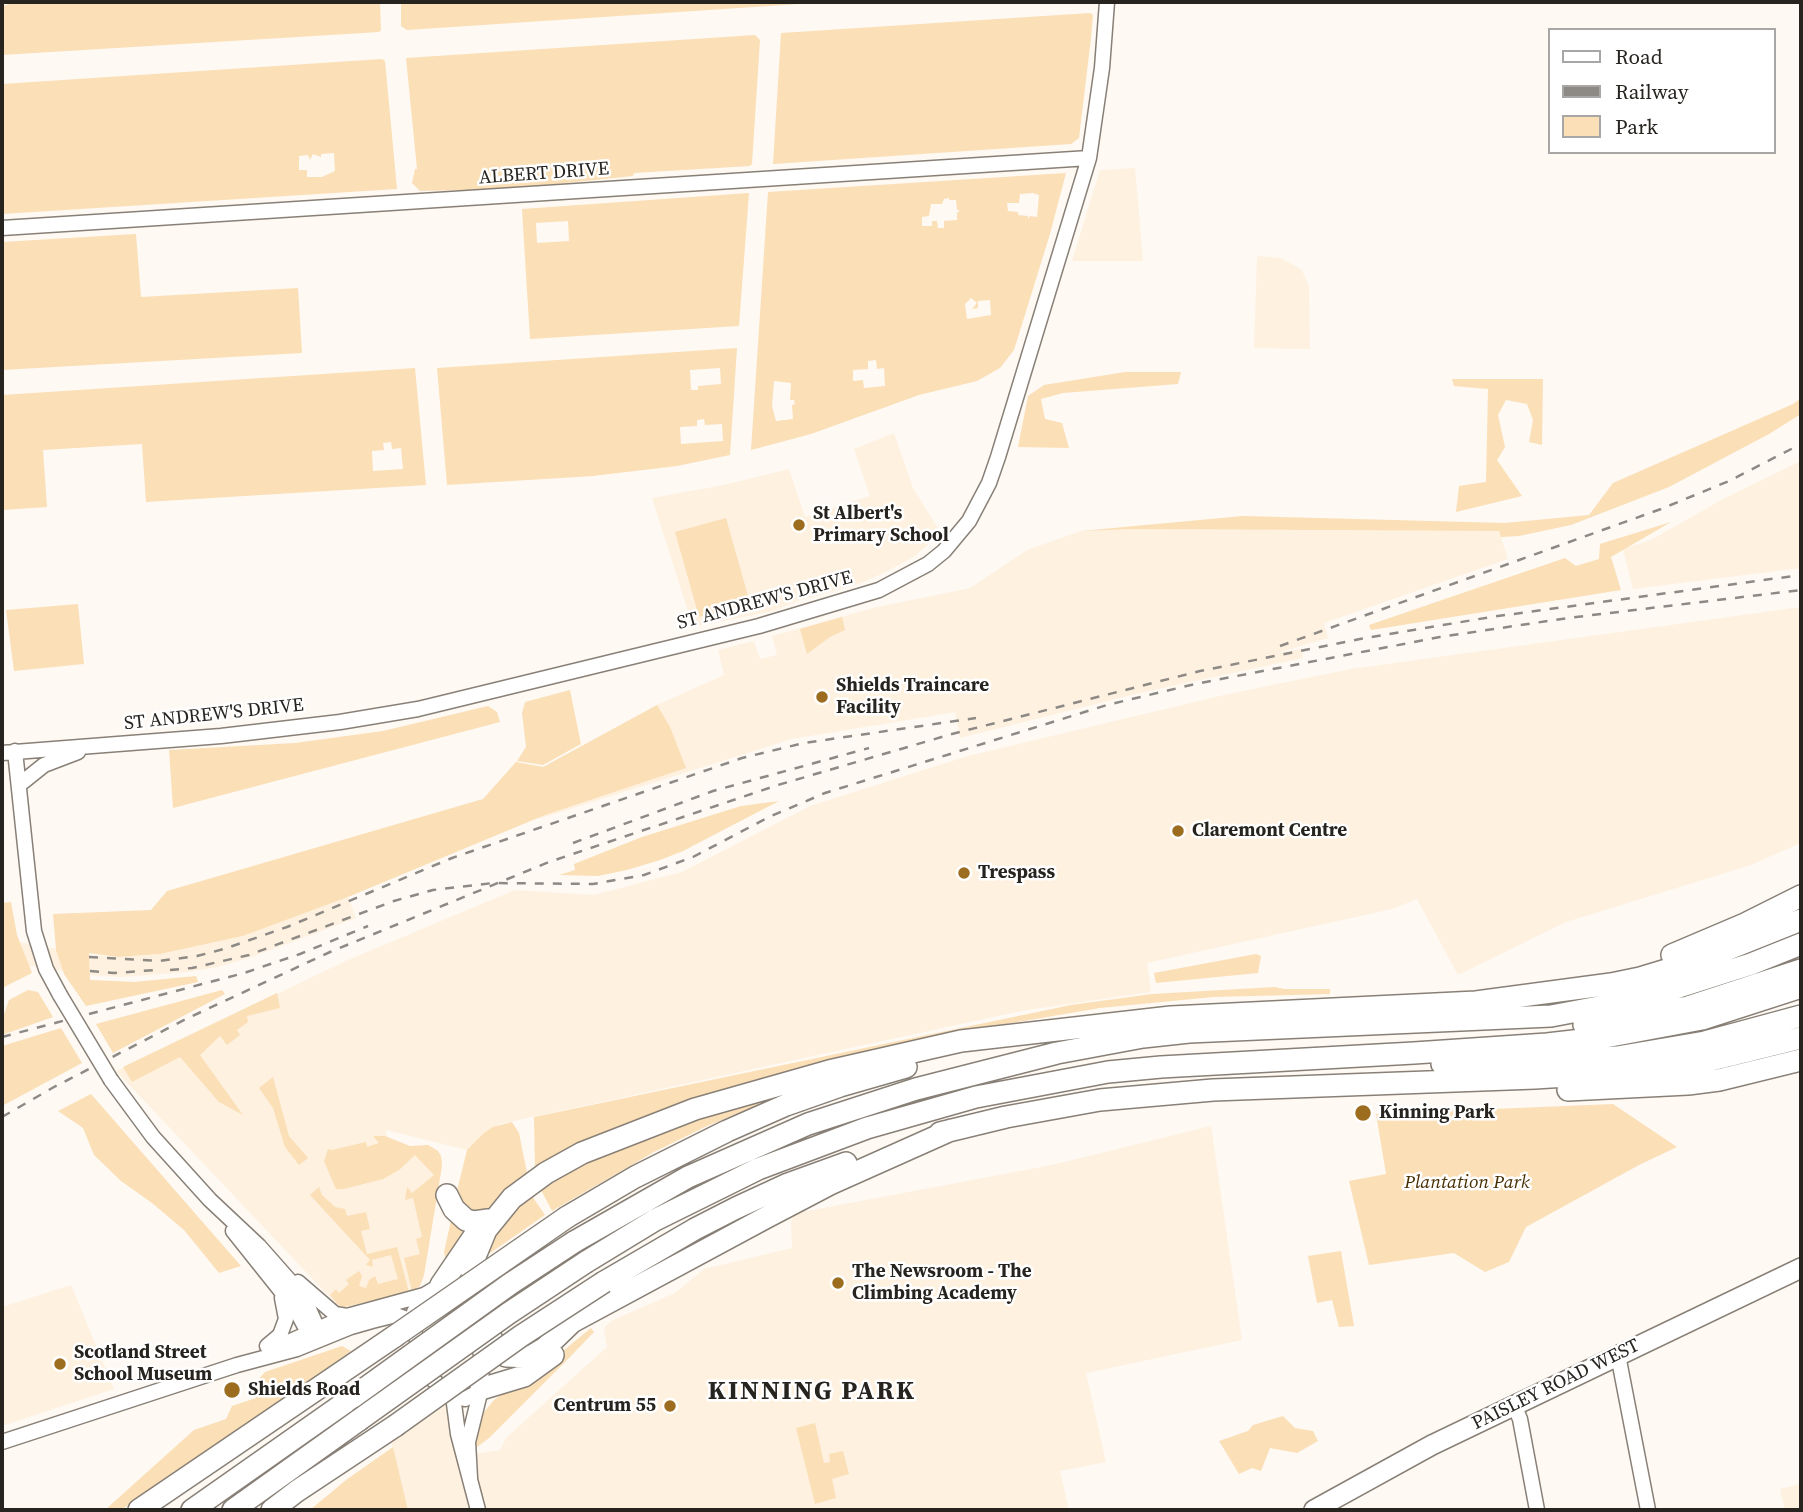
<!DOCTYPE html>
<style>
body{margin:0}
#map{position:relative;width:1803px;height:1512px;overflow:hidden;background:#fef9f3;font-family:"Source Serif 4",serif}
canvas{display:block}
.frame{position:absolute;inset:0;border:4px solid #272420;pointer-events:none}
.legend{position:absolute;left:1548px;top:28px;width:228px;height:126px;box-sizing:border-box;background:#fff;border:2px solid #a9a7a6;margin:0;padding:9px 12px;list-style:none;font-size:21px;color:#272420}
.legend li{display:flex;align-items:center;gap:14px;height:35px}
.legend b{width:35px;border:2px solid #a9a7a6}
</style>
<div id="map">
<canvas width="1803" height="1512"></canvas>
<div class="frame"></div>
<ul class="legend">
<li><b style="height:9px;background:#fff"></b>Road</li>
<li><b style="height:9px;background:#8d8984"></b>Railway</li>
<li><b style="height:19px;background:#fbdfb7"></b>Park</li>
</ul>
</div>
<script>
const ctx = document.querySelector('canvas').getContext('2d');
ctx.lineJoin = 'round';
function paint(path, color) { ctx.fillStyle = color; ctx.fill(path, 'evenodd'); }
const poly = rows => new Path2D(rows.map(r => 'M' + r).join(''));
function trace(path, color, width, dash) { ctx.strokeStyle = color; ctx.lineWidth = width; ctx.lineCap = dash ? 'butt' : 'round'; ctx.setLineDash(dash || []); ctx.stroke(path); }
function drawText(font, color, halo, rows, align = 'center') {
  ctx.font = font + ' "Source Serif 4",serif'; ctx.lineWidth = 5; ctx.setLineDash([]); ctx.textBaseline = 'middle'; ctx.strokeStyle = halo; ctx.fillStyle = color; for (const [text, x, y, turn = 0] of rows) {
    ctx.save(); ctx.translate(x, y); ctx.rotate((+turn || 0) * Math.PI / 180); ctx.textAlign = isNaN(turn) ? turn : align; if (halo) ctx.strokeText(text, 0, 0); ctx.fillText(text, 0, 0); ctx.restore();
  }
}
paint(poly([
 [1135,168,1143,261,1072,261,1100,170],
 [1257,256,1281,258,1302,270,1309,287,1310,349,1254,348],
 [894,433,913,488,941,533,915,556,886,572,859,584,798,601,773,611,693,627,652,498,724,485,789,469,805,517,870,496,854,449],
 [1801,461,1801,568,1633,589,1623,549,1651,540,1723,499],
 [1134,529,1499,531,1508,559,1324,623,1328,638,1276,653,1301,649,1303,658,1144,692,960,738,955,712,792,739,538,819,524,787,657,705,724,675,718,650,754,641,760,659,777,655,772,636,873,608,970,588,1027,550,1081,531],
 [1801,607,1801,843,1751,865,1566,922,1458,975,1417,899,1392,909,1147,963,1151,992,1021,1011,500,1124,467,1150,386,1130,388,1154,428,1145,438,1151,442,1161,424,1275,420,1286,412,1291,340,1308,116,1071,348,960,515,890,594,895,682,872,810,806,968,756,1224,695,1351,669],
 [348,897,356,918,254,956,218,967,187,972,121,977,90,975,2,962,2,939,89,955,118,957,160,954,243,936],
 [1211,1126,1242,1340,1086,1373,1106,1462,1060,1471,1069,1510,408,1510,391,1441,447,1404,474,1454,500,1450,506,1438,607,1347,604,1328,611,1321,675,1293,704,1269,792,1248,791,1223,792,1217,797,1213,1052,1165],
 [71,1285,114,1389,2,1426,2,1307],
 [1801,1484,1801,1510,1785,1510,1780,1489]
]), '#fef1e0');
paint(poly([
 [16,2,380,2,381,30,379,32,2,55,2,6],
 [401,2,830,2,407,30,401,26],
 [1090,13,1093,15,1091,38,1079,138,1071,144,773,164,781,33],
 [755,35,760,40,752,164,750,166,634,173,633,176,509,189,420,191,412,183,415,169,417,169,406,58],
 [382,59,385,61,397,189,2,214,2,84],
 [313,154,321,157,321,154,334,153,335,171,322,177,307,177,307,170,299,170,299,156,308,155,310,160],
 [1066,173,1050,234,1014,350,1000,368,977,381,919,395,811,434,751,450,768,192],
 [1033,193,1039,195,1037,217,1030,216,1028,219,1028,216,1018,215,1018,212,1008,211,1007,203,1019,203,1020,194],
 [949,198,949,200,956,200,957,210,960,210,957,213,957,220,944,221,944,228,938,228,937,221,932,221,932,226,922,226,922,217,929,216,931,204,942,204,944,199],
 [971,298,977,303,972,309,978,308,978,301,990,300,991,315,967,319,965,304],
 [876,360,877,369,884,368,885,386,864,388,863,380,853,381,853,370,868,369,868,361],
 [774,381,791,383,790,400,794,400,795,404,792,405,793,419,776,421,772,406],
 [749,193,739,326,530,339,522,209],
 [568,221,569,241,537,243,536,223],
 [136,234,141,297,298,288,302,353,2,370,2,242],
 [737,348,730,455,677,466,593,476,447,485,437,368],
 [720,368,721,384,698,386,698,390,691,390,690,370],
 [704,419,705,425,722,424,723,441,681,444,680,427,697,426,697,420],
 [415,368,426,485,146,502,142,444,43,450,47,507,2,510,2,395],
 [391,442,392,449,401,448,403,469,373,471,372,451,384,450,383,443],
 [1125,372,1181,372,1178,384,1063,393,1041,399,1045,419,1062,423,1069,448,1018,447,1028,396,1044,385],
 [1452,379,1543,379,1542,445,1529,442,1533,420,1527,404,1506,400,1498,415,1505,447,1497,460,1522,496,1456,512,1459,486,1486,482,1488,389,1454,386],
 [1801,398,1801,414,1769,434,1669,487,1571,525,1519,536,1501,537,1499,531,1134,529,1081,531,1243,516,1505,523,1589,515,1613,483,1793,404],
 [726,518,750,603,699,617,675,532],
 [1671,522,1611,557,1621,590,1371,630,1369,625,1565,558,1576,566,1599,559,1600,544],
 [78,604,84,664,14,671,6,610],
 [842,617,845,630,830,637,807,654,800,629],
 [570,690,581,744,543,765,517,761,526,747,522,713,525,702],
 [657,705,670,727,686,768,545,815,348,897,243,936,160,954,118,957,89,953,90,980,134,982,196,976,198,982,86,1006,64,974,56,950,53,914,151,910,167,891,483,799,516,762,543,767],
 [488,706,497,712,500,722,173,808,169,750,295,743,383,731],
 [779,801,683,851,660,860,627,870,598,876,559,875,575,870,574,864,642,837,741,806],
 [11,902,17,935,32,973,2,988,2,903],
 [1256,954,1261,956,1258,973,1156,983,1154,973],
 [1275,987,1284,989,1330,989,1330,994,1213,997,1100,1008,965,1031,535,1172,534,1117,1071,1005,1152,994],
 [28,990,38,992,53,1017,2,1035,2,1020,9,1000],
 [222,990,225,994,113,1053,96,1024],
 [277,993,280,1008,247,1016,248,1022,237,1030,240,1035,227,1045,220,1036,200,1055,243,1115,219,1102,180,1057,132,1082,123,1067],
 [61,1028,82,1063,2,1106,2,1046],
 [273,1077,289,1136,308,1158,299,1165,285,1147,273,1108,259,1088],
 [802,1087,707,1126,654,1152,552,1211,540,1188,589,1159,707,1112],
 [91,1094,241,1266,219,1273,184,1230,152,1203,121,1181,94,1155,83,1128,58,1111],
 [1613,1104,1677,1147,1639,1165,1526,1227,1509,1262,1485,1272,1454,1253,1369,1265,1349,1181,1386,1174,1376,1114],
 [512,1122,519,1133,528,1178,487,1216,472,1219,455,1199,467,1150,484,1133,493,1127],
 [373,1136,385,1136,410,1146,428,1145,438,1151,441,1156,442,1166,424,1275,420,1286,412,1291,404,1258,420,1254,416,1239,422,1237,413,1198,405,1200,407,1187,412,1193,434,1175,415,1155,399,1170,383,1179,344,1189,336,1189,324,1161,328,1149,332,1150,366,1142,367,1147,379,1143],
 [319,1187,322,1195,335,1207,345,1209,347,1216,366,1212,370,1229,361,1231,367,1254,397,1247,409,1292,341,1308,330,1295,336,1289,339,1293,349,1284,346,1280,359,1271,362,1276,359,1286,366,1288,369,1280,375,1276,378,1284,398,1279,391,1255,372,1260,373,1267,366,1265,370,1260,310,1195],
 [532,1196,545,1215,483,1258,488,1240,510,1212],
 [452,1216,475,1230,447,1268,444,1252],
 [1341,1251,1354,1326,1339,1327,1332,1300,1317,1303,1308,1256],
 [591,1328,594,1332,569,1358,489,1438,473,1450,477,1427,484,1412,494,1400,558,1355],
 [342,1346,351,1351,308,1382,121,1510,105,1510,194,1430,226,1419,232,1406,256,1398,252,1387,265,1372],
 [1283,1416,1295,1428,1313,1431,1318,1441,1297,1453,1270,1448,1261,1471,1252,1468,1239,1474,1219,1441,1248,1431,1253,1425],
 [815,1423,824,1463,830,1462,829,1454,843,1451,849,1474,832,1479,836,1498,815,1504,796,1428],
 [393,1447,408,1510,310,1510,346,1480]
]), '#fbdfb7');
const tertiary = poly([
 [2,228,1089,158],
 [15,751,34,931,46,969,60,995],
 [2,753,221,736,340,722,418,709,759,626,879,590,928,564,944,551,969,521,989,483,998,457,1089,158,1102,68,1107,2],
 [19,785,44,765,78,752],
 [111,1080,153,1137,210,1200,259,1246,289,1280,305,1300,322,1338],
 [233,1231,296,1310,313,1342],
 [298,1282,335,1314,347,1316],
 [267,1346,280,1335,286,1319,282,1298],
 [275,1348,347,1316,424,1295],
 [1618,1355,1648,1510],
 [453,1396,458,1434,478,1510],
 [1514,1405,1520,1419,1537,1510],
 [2,1442,237,1365,297,1349,351,1327,372,1321,396,1315,413,1321],
 [470,1478,468,1442,481,1389,482,1358,466,1302,457,1291,441,1285,424,1295,414,1312,414,1331,424,1362,433,1380,453,1396,465,1399,480,1391]
]);
const primary = poly([
 [1314,1510,1432,1445,1801,1268]
]);
const motorway = poly([
 [1672,955,1745,924,1801,896],
 [1584,1025,1688,1007,1801,970],
 [1442,1064,1553,1062,1617,1057,1705,1042,1801,1016],
 [1568,1090,1688,1084,1719,1080,1801,1060],
 [951,1130,830,1184,767,1217,572,1322,545,1348,530,1357,506,1356,495,1346,483,1321,473,1287,472,1273,474,1259,486,1230,512,1198,546,1173,582,1153,695,1109,829,1071,961,1041,1171,1017,1476,1002,1611,984,1640,978,1706,958,1801,920],
 [940,1133,1006,1117,1100,1100,1213,1090,1535,1078,1629,1072,1715,1059,1801,1038],
 [447,1195,454,1209,466,1220,474,1222,488,1220],
 [567,1217,635,1177,727,1131,786,1105,840,1086,906,1067],
 [574,1242,688,1177,808,1124,916,1089,1057,1053,1143,1037,1189,1032,1551,1016,1641,999,1751,964,1801,944],
 [586,1262,655,1220,758,1169,867,1128,976,1097,1108,1072,1161,1067,1414,1053,1547,1044,1600,1038,1702,1019,1801,987],
 [604,1282,695,1229,736,1208,788,1184,846,1163],
 [441,1285,477,1232],
 [481,1389,524,1376,553,1355],
 [139,1510,395,1336],
 [192,1510,353,1397],
 [233,1510,359,1420],
 [272,1510,297,1491,395,1426]
]);
trace(tertiary, '#888077', 17);
trace(primary, '#888077', 22);
trace(motorway, '#888077', 24);
trace(tertiary, '#fff', 14);
trace(primary, '#fff', 19);
trace(motorway, '#fff', 21);
trace(poly([
 [1280,646,1661,509,1729,481,1801,444],
 [573,843,713,791,869,748],
 [89,957,159,961,197,956,224,949,287,927,452,858,742,758,804,743,976,718],
 [170,970,192,968,249,955,394,901,433,890,493,883,593,884,644,875,693,857,769,817,825,793,1107,705,1195,684,1440,637,1568,618,1801,590],
 [90,971,114,973,155,970],
 [2,1037,244,973,300,954,368,926],
 [2,1117,54,1087,188,1018,330,952,549,862,778,785,952,734,1200,671,1360,639,1491,617,1801,575]
]), '#8d8984', 2.5, [9, 9]);
const tertiaryBridge = poly([
 [60,995,111,1080]
]);
const motorwayBridge = poly([
 [395,1336,567,1217],
 [353,1397,510,1284,574,1242],
 [359,1420,509,1313,586,1262],
 [395,1426,521,1336,604,1282]
]);
trace(tertiaryBridge, '#888077', 17, []);
trace(motorwayBridge, '#888077', 24, []);
trace(tertiaryBridge, '#fff', 14);
trace(motorwayBridge, '#fff', 21);
for (const [x, y, r, color] of [
 [799,525,7,"#9c6d1f"],
 [822,697,7,"#9c6d1f"],
 [1178,831,7,"#9c6d1f"],
 [964,873,7,"#9c6d1f"],
 [1363,1113,9,"#9c6d1f"],
 [838,1283,7,"#9c6d1f"],
 [60,1364,7,"#9c6d1f"],
 [232,1390,9,"#9c6d1f"],
 [670,1406,7,"#9c6d1f"]
]) { const dot = new Path2D(); dot.arc(x, y, r, 0, 2 * Math.PI); ctx.fillStyle = color; ctx.fill(dot); trace(dot, '#fff', 2.5); }
drawText('19px', '#272420', '#fff', [
 ["ALBERT DRIVE",544,174,-4],
 ["ST ANDREW'S DRIVE",765,601,-15],
 ["ST ANDREW'S DRIVE",214,715,-6],
 ["PAISLEY ROAD WEST",1556,1385,-26]
]);
drawText('bold 19px', '#272420', '#fff', [
 ["St Albert's",813,514],
 ["Primary School",813,536],
 ["Shields Traincare",836,686],
 ["Facility",836,708],
 ["Claremont Centre",1192,831],
 ["Trespass",978,873],
 ["Kinning Park",1379,1113],
 ["The Newsroom - The",852,1272],
 ["Climbing Academy",852,1294],
 ["Scotland Street",74,1353],
 ["School Museum",74,1375],
 ["Shields Road",248,1390],
 ["Centrum 55",656,1406,"right"]
], 'left');
drawText('italic 19px', '#482f02', '#fff', [
 ["Plantation Park",1467,1183]
]);
ctx.letterSpacing = '2px';
drawText('bold 26px', '#272420', '#fff', [
 ["KINNING PARK",812,1392]
]);
ctx.letterSpacing = '0px';
</script>
